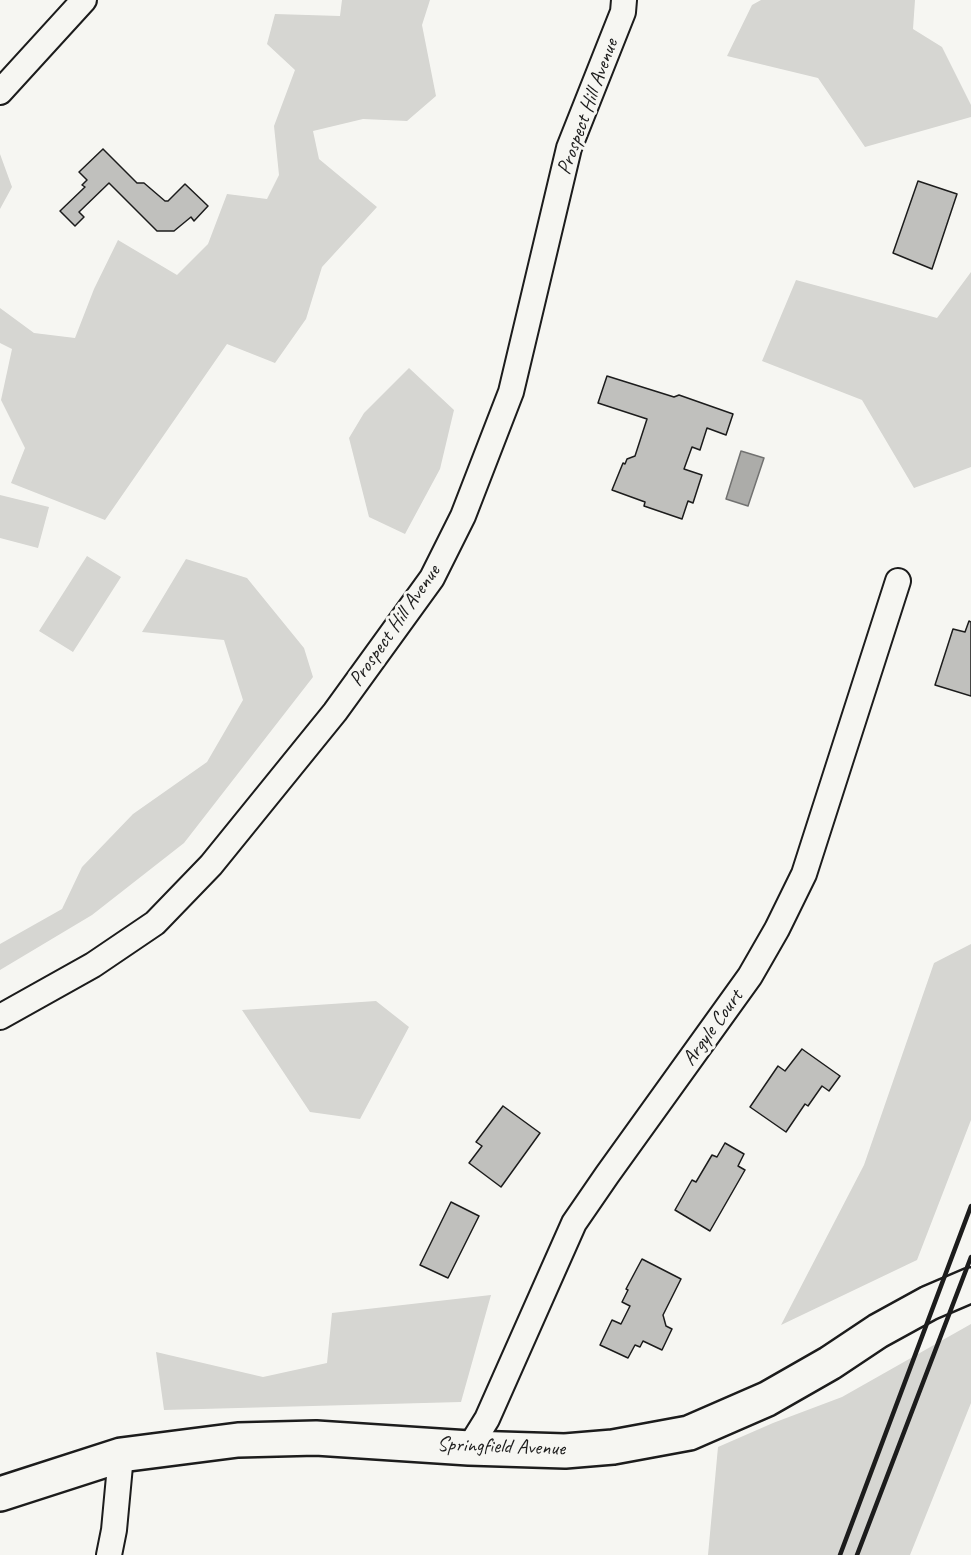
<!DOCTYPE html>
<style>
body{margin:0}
canvas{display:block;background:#f6f6f2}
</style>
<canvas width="971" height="1555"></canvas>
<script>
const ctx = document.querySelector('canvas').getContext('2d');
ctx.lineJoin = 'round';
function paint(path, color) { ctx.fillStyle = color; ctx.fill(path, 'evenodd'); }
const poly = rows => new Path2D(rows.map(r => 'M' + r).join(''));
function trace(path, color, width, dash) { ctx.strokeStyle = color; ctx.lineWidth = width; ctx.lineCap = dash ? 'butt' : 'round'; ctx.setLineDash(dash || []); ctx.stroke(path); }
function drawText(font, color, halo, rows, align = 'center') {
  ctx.font = font + ' Caveat,sans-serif'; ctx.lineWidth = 6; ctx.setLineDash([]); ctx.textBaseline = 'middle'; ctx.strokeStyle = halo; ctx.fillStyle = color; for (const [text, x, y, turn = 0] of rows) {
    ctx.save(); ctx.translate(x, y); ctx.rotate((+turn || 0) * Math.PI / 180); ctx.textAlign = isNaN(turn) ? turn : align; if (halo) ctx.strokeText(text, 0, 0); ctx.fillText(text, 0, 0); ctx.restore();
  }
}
paint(poly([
 [342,0,430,0,422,25,436,96,407,121,363,119,313,131,319,159,377,207,322,267,306,319,275,363,227,344,105,520,11,483,25,448,1,400,12,349,0,343,0,308,34,333,75,338,94,289,118,240,177,275,208,244,227,194,267,199,279,175,274,126,295,70,267,44,275,14,340,16],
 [761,0,915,0,913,29,942,47,971,105,971,117,865,147,818,78,727,56,752,5],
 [0,154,12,187,0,209],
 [971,272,971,467,914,488,862,400,762,361,796,280,937,318],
 [409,368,454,410,440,469,405,534,369,517,349,438,364,413],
 [0,495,49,507,38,548,0,538],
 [87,556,121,577,73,652,39,631],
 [186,559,247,578,304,648,313,677,184,843,92,915,0,970,0,944,62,909,82,867,133,814,207,762,243,700,224,640,142,632],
 [971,944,971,1120,917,1260,781,1325,864,1165,934,963],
 [376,1001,409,1027,360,1119,310,1112,242,1010],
 [491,1295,461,1402,164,1410,156,1352,263,1377,327,1363,332,1313],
 [971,1324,971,1403,910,1555,708,1555,718,1447,773,1423,842,1397]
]), '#d6d6d2');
const water = poly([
 [741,451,764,458,748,506,726,499,741,451]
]);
paint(water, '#acaca9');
trace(water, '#727271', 1.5);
const building = poly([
 [103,149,137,183,144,183,165,201,168,201,185,184,208,206,194,221,191,217,174,231,157,231,109,183,79,212,84,217,75,226,60,211,85,187,82,185,87,180,79,172,103,149],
 [918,181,957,194,932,269,893,253,918,181],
 [607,376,674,397,679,395,733,414,726,435,707,428,700,450,692,447,684,469,702,475,693,503,688,501,682,519,644,506,645,502,612,490,623,463,625,464,627,459,635,456,647,419,598,403,607,376],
 [969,621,971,622,971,696,935,685,953,629,965,632,969,621],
 [802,1049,840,1076,829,1091,822,1086,808,1106,805,1104,786,1132,750,1107,778,1066,785,1071,802,1049],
 [503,1106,540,1133,501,1187,469,1163,482,1146,476,1142,503,1106],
 [725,1143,744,1154,738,1166,745,1170,710,1231,675,1210,692,1180,696,1182,712,1155,717,1157,725,1143],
 [451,1202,479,1216,448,1278,420,1265,451,1202],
 [642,1259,681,1279,663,1315,666,1326,672,1329,662,1350,643,1341,640,1347,635,1345,628,1358,600,1345,612,1320,621,1324,630,1306,622,1302,628,1290,626,1289,642,1259]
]);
paint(building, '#c0c0bd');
trace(building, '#1c1c1c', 1.5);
const minor = poly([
 [0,92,84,0],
 [0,1017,93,965,155,923,211,865,335,712,432,578,463,516,511,392,569,148,623,12,624,0],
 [469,1448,487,1419,574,1223,607,1175,750,976,777,929,804,874,898,581],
 [109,1555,114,1530,121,1455]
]);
const secondary = poly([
 [0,1494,121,1455,238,1440,316,1438,469,1448,565,1451,613,1447,689,1433,767,1399,830,1363,878,1331,929,1303,971,1285]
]);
trace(minor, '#1c1c1c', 28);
trace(secondary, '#1c1c1c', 38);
trace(minor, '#f6f6f2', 24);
trace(secondary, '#f6f6f2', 33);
trace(poly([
 [840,1555,971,1206],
 [857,1555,971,1257]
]), '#1c1c1c', 4.5);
drawText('21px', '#1c1c1c', '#f6f6f2', [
 ["Prospect Hill Avenue",588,107,-70],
 ["Prospect Hill Avenue",395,626,-55],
 ["Argyle Court",713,1028,-54],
 ["Springfield Avenue",501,1447,2]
]);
</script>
